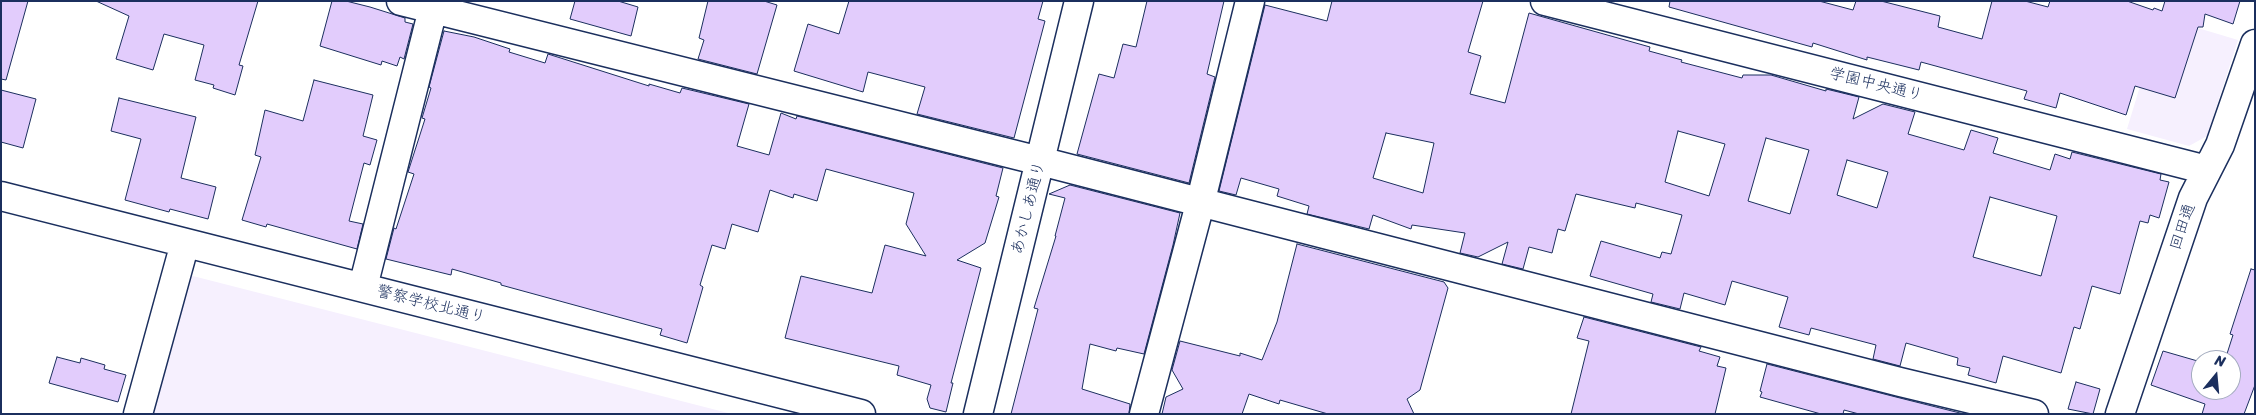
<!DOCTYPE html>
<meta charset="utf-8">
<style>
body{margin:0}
#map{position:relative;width:2256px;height:415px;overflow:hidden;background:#fff;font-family:Sriracha,sans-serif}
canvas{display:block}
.frame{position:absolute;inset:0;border:2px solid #1b2f5e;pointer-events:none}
.north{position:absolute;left:2191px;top:350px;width:50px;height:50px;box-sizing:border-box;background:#fff;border:1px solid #a4acbf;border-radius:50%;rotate:17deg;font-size:14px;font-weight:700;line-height:20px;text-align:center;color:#1b2f5e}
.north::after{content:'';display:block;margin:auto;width:18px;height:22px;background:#1b2f5e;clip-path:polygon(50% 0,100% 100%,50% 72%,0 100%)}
</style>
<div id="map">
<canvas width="2256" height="415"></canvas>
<div class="frame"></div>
<div class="north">N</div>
</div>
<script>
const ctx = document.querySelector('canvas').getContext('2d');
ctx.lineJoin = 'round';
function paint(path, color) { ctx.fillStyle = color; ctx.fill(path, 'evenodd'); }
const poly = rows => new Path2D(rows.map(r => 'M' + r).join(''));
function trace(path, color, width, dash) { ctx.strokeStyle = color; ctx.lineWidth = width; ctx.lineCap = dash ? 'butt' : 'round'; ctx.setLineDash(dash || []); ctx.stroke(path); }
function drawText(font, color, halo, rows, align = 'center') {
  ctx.font = font + ' Sriracha,"Klee One",sans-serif'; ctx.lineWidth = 4.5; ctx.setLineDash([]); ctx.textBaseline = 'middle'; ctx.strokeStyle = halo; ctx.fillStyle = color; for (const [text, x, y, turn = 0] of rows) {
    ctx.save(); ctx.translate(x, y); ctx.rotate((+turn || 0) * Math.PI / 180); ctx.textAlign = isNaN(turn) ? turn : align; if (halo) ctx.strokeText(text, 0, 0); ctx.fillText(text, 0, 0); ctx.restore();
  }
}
paint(poly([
 [2161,17,2238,40,2207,136,2189,146,2127,129],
 [189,275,732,414,153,414]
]), '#f6f0fe');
const building = poly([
 [1,1,28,1,6,80,1,79,1,1],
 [96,1,258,1,239,65,243,66,235,95,213,88,214,85,195,80,204,45,164,34,153,70,116,59,129,16,96,1],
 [332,1,346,1,370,7,405,18,405,22,413,24,404,59,400,57,397,66,382,61,381,65,320,46,332,1],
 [575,1,618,1,638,7,631,36,570,19,575,1],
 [708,1,764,1,777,5,757,74,698,59,704,40,699,38,708,1],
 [849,1,1043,1,1038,19,1045,21,1014,138,917,114,925,87,868,72,863,92,794,71,808,24,839,34,849,1],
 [1147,1,1224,1,1207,74,1215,77,1189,183,1077,154,1099,74,1114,78,1123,44,1136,47,1147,1],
 [1332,1,1483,1,1468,52,1481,56,1470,94,1505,103,1529,13,1650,47,1649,51,1682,60,1681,62,1742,78,1743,75,1771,75,1826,91,1826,89,1859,97,1853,119,1883,104,1915,112,1908,134,1964,150,1971,130,1998,138,1993,153,2050,170,2055,154,2070,159,2072,152,2161,174,2160,180,2169,182,2159,218,2150,215,2148,223,2140,221,2120,294,2092,286,2080,329,2074,327,2061,373,2003,356,1996,383,1968,375,1970,368,1957,365,1958,358,1906,343,1900,366,1873,359,1876,345,1811,328,1809,335,1779,327,1788,297,1732,281,1725,305,1684,293,1680,309,1651,302,1653,294,1590,276,1601,241,1660,258,1662,252,1671,254,1682,215,1636,203,1635,208,1576,194,1565,231,1558,229,1552,253,1529,247,1523,269,1502,264,1508,242,1478,257,1460,253,1465,233,1412,225,1411,229,1373,215,1369,229,1307,214,1309,206,1277,196,1279,189,1241,178,1236,195,1219,191,1265,5,1327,21,1332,1],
 [1678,131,1725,144,1709,196,1665,182,1678,131],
 [1386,133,1434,143,1423,193,1373,178,1386,133],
 [1766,138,1809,150,1790,214,1748,201,1766,138],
 [1847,160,1888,172,1877,208,1837,195,1847,160],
 [1990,197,2057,216,2041,276,1973,257,1990,197],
 [1670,1,1819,1,1853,10,1856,1,1881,1,1940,16,1938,27,1982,39,1992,1,2025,1,2048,7,2050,1,2127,1,2153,10,2154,8,2162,11,2165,1,2240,1,2233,24,2205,14,2203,27,2198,27,2175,98,2135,86,2126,115,2060,93,2056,108,2024,99,2027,91,1921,62,1919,70,1867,57,1867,60,1813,43,1812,47,1669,7,1670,1],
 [444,31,474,37,510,49,509,52,545,63,548,54,649,86,649,84,680,93,682,88,749,104,737,146,769,155,781,113,796,119,797,116,1003,168,996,196,999,197,985,243,957,260,981,268,951,383,953,383,946,412,930,408,927,399,931,385,897,375,899,366,785,338,801,276,872,293,885,245,926,256,906,224,914,193,826,169,817,201,794,194,793,198,770,190,758,232,732,224,725,249,712,245,700,285,703,287,687,343,660,335,662,329,501,285,501,283,452,269,451,275,386,259,394,228,396,229,414,174,408,172,425,119,422,118,431,88,429,87,444,31],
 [314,80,373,95,363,136,377,140,370,165,364,163,349,221,363,224,357,249,267,224,266,227,242,220,261,157,255,155,265,110,303,121,314,80],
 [1,90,36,99,23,148,1,142,1,90],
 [119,98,196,117,181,178,216,187,208,219,170,209,169,212,125,200,141,139,111,131,119,98],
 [1070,185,1180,213,1173,245,1144,354,1117,348,1116,351,1090,344,1082,389,1130,404,1129,414,1011,414,1038,309,1034,308,1056,236,1055,236,1065,198,1049,194,1070,185],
 [1297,244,1444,282,1448,288,1420,390,1407,399,1414,414,1328,414,1280,400,1279,404,1249,394,1242,414,1162,414,1166,397,1183,389,1172,370,1180,341,1240,356,1240,353,1262,360,1277,322,1297,244],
 [2251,269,2255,270,2255,385,2244,414,2202,414,2205,404,2151,385,2163,351,2201,362,2201,390,2231,390,2231,360,2225,360,2233,335,2230,334,2251,269],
 [1584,317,1701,347,1699,351,1720,357,1717,366,1726,368,1715,414,1571,414,1589,341,1577,338,1584,317],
 [57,357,80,363,81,358,105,365,104,369,126,375,118,402,49,383,57,357],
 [1767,364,1896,397,1964,414,1859,414,1844,410,1843,414,1821,414,1760,397,1762,392,1760,391,1767,364],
 [2076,382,2100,389,2093,414,2068,409,2076,382]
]);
paint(building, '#e2ccfc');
trace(building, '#1b2f5e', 1);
const minor = poly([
 [401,1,1040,161,1900,382,2034,414],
 [1545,1,2207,170],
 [1,196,861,414],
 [363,287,435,1],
 [138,414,185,243],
 [978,414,1079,1],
 [1144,414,1200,204,1250,1],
 [2120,414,2193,198,2220,145,2255,44]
]);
trace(minor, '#1b2f5e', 31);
trace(minor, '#fff', 28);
drawText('16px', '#1b2f5e', '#fff', [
 ["学園中央通り",1876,85,14],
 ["あかしあ通り",1029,208,-76],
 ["回田通",2183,227,-71],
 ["警察学校北通り",431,305,14]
]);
</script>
